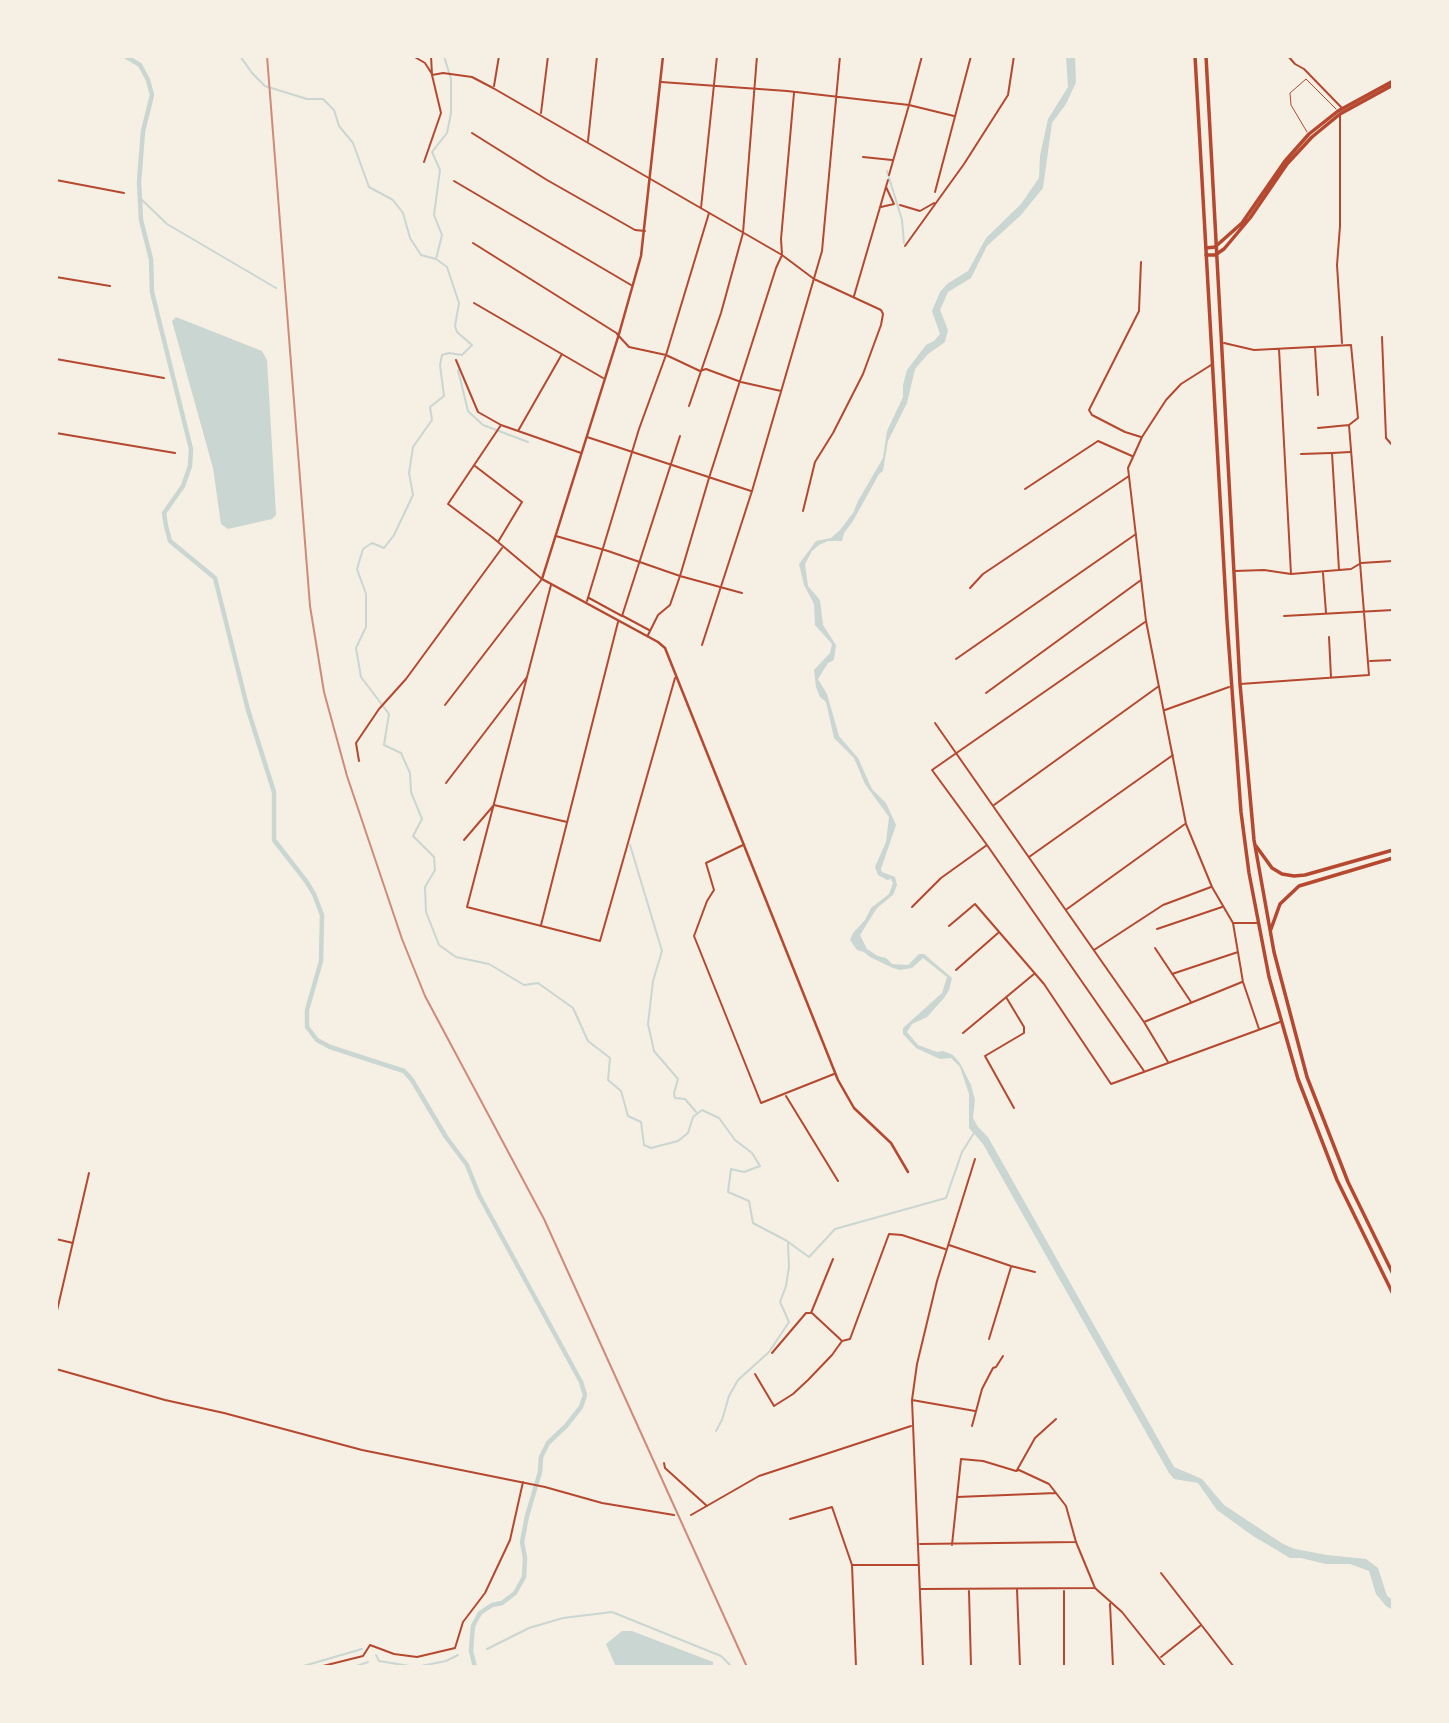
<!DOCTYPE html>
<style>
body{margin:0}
#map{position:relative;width:1449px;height:1723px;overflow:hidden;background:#f6efe4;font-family:"Noto Sans",sans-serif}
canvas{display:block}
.frame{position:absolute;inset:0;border:58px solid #f6efe4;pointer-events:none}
</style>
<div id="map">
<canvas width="1449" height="1723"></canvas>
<div class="frame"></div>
</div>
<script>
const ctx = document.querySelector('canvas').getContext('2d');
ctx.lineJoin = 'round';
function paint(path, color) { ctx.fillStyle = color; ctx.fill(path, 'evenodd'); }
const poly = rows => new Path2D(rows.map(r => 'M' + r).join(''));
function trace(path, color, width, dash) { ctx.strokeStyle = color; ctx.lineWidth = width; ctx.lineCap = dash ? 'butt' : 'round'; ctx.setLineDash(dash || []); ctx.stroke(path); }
paint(poly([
 [1066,56,1075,56,1076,82,1066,104,1052,123,1043,188,1021,215,987,246,971,278,948,292,940,310,948,330,945,342,928,354,915,369,907,403,888,441,883,471,879,474,853,521,844,533,842,541,828,541,819,545,812,551,805,564,808,586,820,600,823,625,836,645,834,660,828,663,818,679,827,694,839,736,858,758,872,789,886,803,896,825,881,869,882,872,895,877,897,885,893,895,877,908,860,935,867,949,878,956,886,958,892,964,908,965,919,954,924,954,952,978,949,990,944,998,927,1017,912,1024,907,1032,918,1045,937,1052,943,1051,953,1055,960,1063,971,1085,975,1100,973,1118,978,1127,988,1137,1174,1467,1202,1479,1224,1505,1283,1544,1295,1549,1327,1555,1366,1559,1378,1568,1387,1596,1393,1600,1393,1610,1386,1606,1376,1594,1369,1571,1350,1564,1326,1564,1301,1558,1290,1558,1253,1536,1217,1510,1198,1483,1174,1479,1169,1473,983,1144,969,1128,969,1094,960,1067,951,1058,940,1059,916,1048,903,1034,903,1028,942,993,947,977,923,958,912,968,900,970,893,968,870,957,864,952,857,950,850,940,853,933,865,920,871,908,889,894,893,883,891,879,887,880,878,875,875,867,886,842,889,817,865,784,854,758,834,738,826,702,820,697,816,687,814,670,830,653,832,644,815,625,814,604,804,585,799,564,816,541,831,538,840,530,853,513,858,501,883,458,887,431,903,397,903,385,907,370,926,345,934,341,940,334,932,311,940,292,947,284,968,271,986,238,1021,204,1039,178,1040,156,1048,119,1068,87],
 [176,317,262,351,267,360,276,515,272,519,228,529,221,524,213,468,172,321],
 [622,1631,632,1631,713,1662,713,1667,616,1667,606,1644]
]), '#c9d6d2');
trace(poly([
 [240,56,252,73,265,86,307,99,323,99,334,110,339,126,353,143,369,187,393,200,403,213,410,238,421,255,436,259,447,267,459,303,455,326,457,332,472,345,462,355,449,353,442,355,440,365,444,396,430,407,432,420,413,447,409,473,413,495,394,535,384,548,372,543,363,549,357,569,366,594,366,627,356,648,361,677,389,714,384,745,401,753,410,773,411,792,422,819,413,836,434,857,435,870,425,887,426,912,439,945,456,957,489,964,524,985,538,983,573,1008,588,1041,610,1058,608,1080,621,1091,628,1116,641,1122,644,1145,651,1148,678,1141,688,1133,693,1117,702,1110,719,1118,735,1140,752,1153,760,1166,744,1172,731,1169,728,1192,749,1201,753,1223,787,1241,809,1257,835,1229,946,1198,962,1152,974,1133],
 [887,171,902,220,904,243],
 [141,199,167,224,276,288],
 [436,259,442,235,434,215,440,170,432,152,447,133,451,113,451,79,444,56],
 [458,370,468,411,483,425,528,442],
 [630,845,662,951,653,981,648,1024,654,1051,678,1079,674,1093,675,1098,685,1099,696,1112],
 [716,1431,722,1420,729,1396,738,1380,769,1352,789,1322,780,1302,786,1286,789,1267,788,1243],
 [487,1649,529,1628,563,1618,612,1612,721,1656,732,1667],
 [376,1655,379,1661,416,1667,446,1661,458,1655],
 [300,1667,362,1649],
 [354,1667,368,1662],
 [1052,1667,1053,1667]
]), '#c9d6d2', 2);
trace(poly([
 [125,56,140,65,148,80,152,95,143,131,139,182,141,220,151,259,152,292,191,449,190,466,183,486,164,513,166,526,170,541,215,578,248,710,274,792,274,840,306,881,314,894,322,915,321,961,307,1010,307,1027,317,1040,330,1047,404,1071,412,1080,446,1137,467,1165,479,1195,581,1382,585,1395,581,1407,566,1426,548,1443,541,1457,540,1472,527,1516,522,1542,525,1558,524,1577,515,1593,502,1603,492,1605,480,1613,473,1626,472,1637,471,1651,475,1667]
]), '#c9d6d2', 4.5);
trace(poly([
 [1307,132,1291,105,1290,93,1306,79,1336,109]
]), '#b5482f', 1);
trace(poly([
 [413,56,425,63,432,74],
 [922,56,909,105,954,116],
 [1288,56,1295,64,1304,69,1342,108],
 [432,75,443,73,472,77,493,88,782,255,814,279,881,310,883,314,881,325,863,374,833,433,815,462,803,511],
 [661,82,787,91,909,105,889,175],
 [494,86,499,56],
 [541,113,548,56],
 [1340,115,1340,226,1337,265,1342,343],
 [472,133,547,180,635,230,645,231],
 [588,141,597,56],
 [863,157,892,160],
 [424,162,441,113,432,75,431,56],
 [56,180,124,193],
 [454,181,631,285],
 [935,192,971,56],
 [900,205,920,211,934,203],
 [881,207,894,204,886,187],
 [701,208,717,56],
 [473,243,618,334],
 [905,246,964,164,1008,95,1014,56],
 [1141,262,1139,311,1089,410,1092,415,1125,432,1141,437],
 [56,277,110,286],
 [854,296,888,180],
 [474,303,603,378],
 [617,334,629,347,666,355,700,371,706,369,741,382,781,391],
 [1382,337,1386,438,1393,446],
 [1224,343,1254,350,1351,345,1358,418,1349,425,1318,428],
 [1315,348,1318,395],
 [1279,349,1291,574],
 [56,359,164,378],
 [456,360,478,412,501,425,581,453],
 [1211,365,1181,384,1166,400,1142,437,1128,468,1146,621,1186,824,1212,887,1233,923,1243,982,1259,1029],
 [689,406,721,313,743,233,757,56],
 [518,431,562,354],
 [56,433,175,453],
 [587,437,751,491],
 [1301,454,1331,453],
 [475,466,522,502,498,542],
 [1025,489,1098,441,1132,456],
 [556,536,608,551,680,576,742,593],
 [1339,570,1332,453,1350,452],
 [1235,571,1264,570,1291,574,1351,569,1361,563,1393,561],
 [1323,573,1326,613],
 [551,585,467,907,600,941,675,678],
 [970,588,983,574,1129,476],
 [589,598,622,616,680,436],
 [587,601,639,429,666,355,709,213],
 [623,616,649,630],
 [1284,616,1393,610],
 [648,635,658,615,670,605,680,576,709,478,776,268,782,255,781,239,794,93],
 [1329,637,1331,677],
 [702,645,752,491,822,251,840,56],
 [956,659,1136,534],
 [1370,661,1393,660],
 [1240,684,1369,675,1349,425],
 [986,693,1141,580],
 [445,705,542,579,492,537,448,504,501,425],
 [1165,710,1229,687],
 [935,723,1144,1022,1168,1062],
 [359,761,356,743,379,709,406,679,502,548],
 [446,783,527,677],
 [994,805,1159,686],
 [464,840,494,805,567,822],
 [743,845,706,863,714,890,707,901,694,936,761,1103,834,1074],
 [1029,857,1173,755],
 [912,907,941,878,987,845],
 [1067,909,1185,824],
 [1234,923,1257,923],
 [541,925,618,622],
 [949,926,975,904,1044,984,1111,1084,1280,1022],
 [1157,929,1222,907],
 [1155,948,1191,1002],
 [1094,950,1163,905,1211,887],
 [956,970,998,933],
 [1172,974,1238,952],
 [1006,997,1024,1027,1024,1033,985,1056,1014,1108],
 [1144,1022,1242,982],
 [963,1033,1034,974],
 [1144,1071,987,845,932,770,1145,622],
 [786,1096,838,1181],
 [56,1239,73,1243],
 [949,1245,1011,1266,1035,1272],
 [812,1313,841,1340],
 [56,1315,89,1173],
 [989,1339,1011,1267],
 [772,1353,806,1313,811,1313,833,1259],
 [56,1369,165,1400,224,1413,362,1450,545,1487,602,1503,674,1515],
 [755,1374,774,1406,793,1394,808,1380,832,1355,842,1341,850,1339,889,1234,902,1235,945,1249],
 [912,1400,975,1411],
 [972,1426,982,1389,993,1368,996,1367,1003,1356],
 [664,1463,665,1468,707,1506],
 [1017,1470,1035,1438,1056,1419],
 [957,1497,1056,1493],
 [691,1515,759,1476,911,1426],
 [790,1519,832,1507,852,1565,856,1667],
 [920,1544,1075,1542],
 [952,1545,961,1459,983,1461,1016,1471,1019,1470,1049,1484,1066,1506,1076,1542,1095,1588,1122,1612,1166,1667],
 [853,1565,918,1565],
 [1161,1573,1234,1667],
 [921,1589,1094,1588],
 [1017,1589,1020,1667],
 [969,1591,971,1667],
 [1110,1604,1113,1667],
 [1161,1657,1200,1626],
 [319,1667,363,1656,370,1645,394,1654,417,1657,455,1648,463,1622,485,1593,510,1540,523,1482],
 [923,1667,912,1400,917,1364,937,1281,975,1159],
 [1064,1667,1064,1591]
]), '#b5482f', 2);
trace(poly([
 [663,56,641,256,619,334,542,579,658,642,665,648,838,1080,854,1108,891,1143,908,1172]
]), '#b5482f', 2.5);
trace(poly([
 [1206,248,1215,247,1242,223,1285,161,1309,134,1338,111,1393,81],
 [1206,255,1215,255,1224,249,1250,218,1287,164,1312,137,1340,114,1393,85],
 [1256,846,1272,868,1282,874,1294,876,1305,875,1393,850],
 [1271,929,1280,904,1299,886,1393,858]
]), '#b5482f', 3.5);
trace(poly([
 [1195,56,1227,621,1241,812,1249,873,1269,977,1298,1079,1337,1180,1393,1294],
 [1206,56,1240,684,1254,840,1274,952,1307,1077,1348,1182,1393,1274]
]), '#b5482f', 3.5);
trace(poly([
 [267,56,310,606,324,692,347,776,402,939,425,996,544,1219,747,1667]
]), '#cf8b77', 2);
</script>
